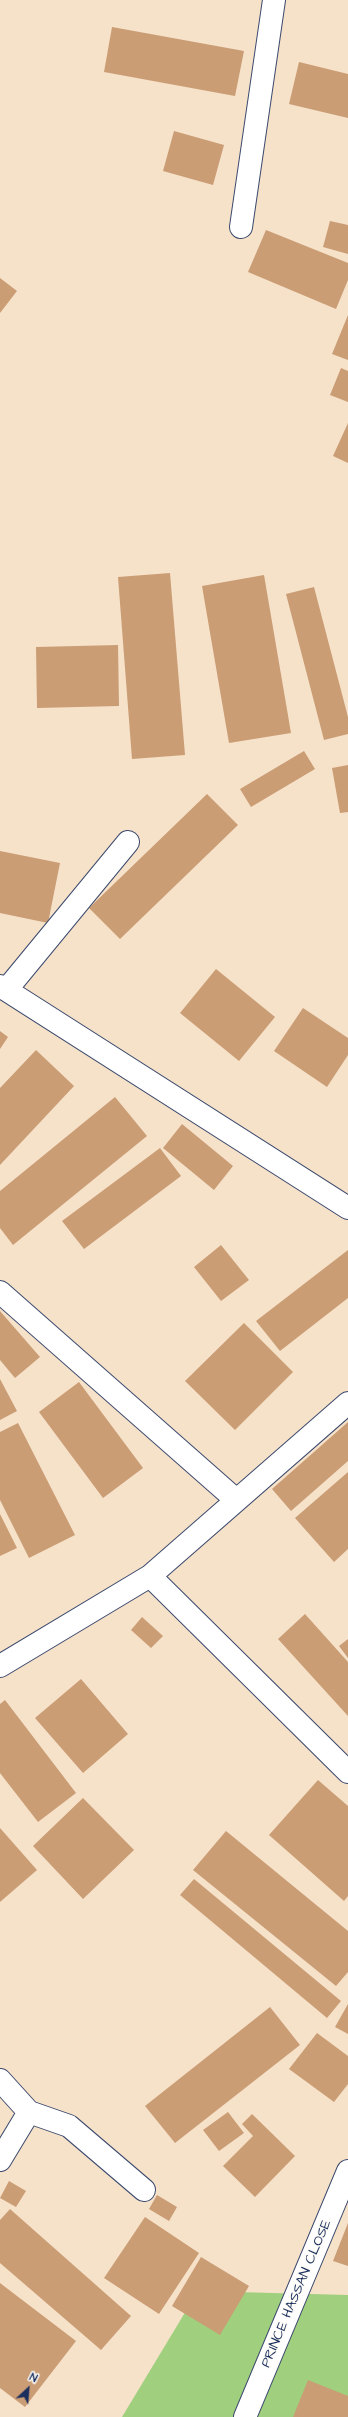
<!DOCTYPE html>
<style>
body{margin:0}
#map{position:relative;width:348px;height:2417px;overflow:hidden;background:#f6e1c9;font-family:"Architects Daughter",sans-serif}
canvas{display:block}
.north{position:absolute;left:8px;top:2369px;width:40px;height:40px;-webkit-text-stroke:3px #fdfcf7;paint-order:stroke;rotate:26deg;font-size:11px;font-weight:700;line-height:16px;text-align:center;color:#1b2f5e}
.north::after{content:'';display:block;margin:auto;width:14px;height:18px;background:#1b2f5e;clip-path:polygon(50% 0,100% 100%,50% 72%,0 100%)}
</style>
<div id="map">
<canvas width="348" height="2417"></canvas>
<div class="north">N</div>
</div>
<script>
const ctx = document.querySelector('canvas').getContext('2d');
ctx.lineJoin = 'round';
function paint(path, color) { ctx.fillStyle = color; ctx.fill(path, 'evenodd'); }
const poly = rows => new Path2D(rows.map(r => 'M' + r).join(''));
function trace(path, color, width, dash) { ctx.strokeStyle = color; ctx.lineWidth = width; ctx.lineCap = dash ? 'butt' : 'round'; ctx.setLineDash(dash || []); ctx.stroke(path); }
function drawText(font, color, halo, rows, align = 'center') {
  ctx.font = font + ' "Architects Daughter",sans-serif'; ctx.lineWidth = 3; ctx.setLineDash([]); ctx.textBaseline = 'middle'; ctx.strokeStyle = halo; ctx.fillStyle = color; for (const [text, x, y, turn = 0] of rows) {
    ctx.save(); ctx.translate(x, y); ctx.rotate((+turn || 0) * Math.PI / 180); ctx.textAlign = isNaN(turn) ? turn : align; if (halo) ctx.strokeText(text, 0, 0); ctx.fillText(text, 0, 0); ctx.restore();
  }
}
paint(poly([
 [198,2291,348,2295,348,2417,122,2417]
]), '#a0cf7e');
paint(poly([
 [112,27,244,51,235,96,104,72],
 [299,62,348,74,348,118,289,104],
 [174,131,224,145,213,185,163,171],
 [330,221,348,225,348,254,323,247],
 [266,230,348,263,348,280,336,309,248,272],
 [0,278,17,291,0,313],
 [348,315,348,360,332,354],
 [341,368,348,371,348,402,330,395],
 [348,423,348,463,333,456],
 [170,573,185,755,132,759,118,577],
 [264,575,291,733,229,743,202,586],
 [314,587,348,717,348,734,324,740,286,594],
 [118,645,119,706,37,708,36,647],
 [304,751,315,769,251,807,240,789],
 [348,765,348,812,340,813,332,768],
 [207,794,238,825,120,939,89,908],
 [0,851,60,863,48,923,0,913],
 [216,969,275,1017,239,1061,180,1013],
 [303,1008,348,1038,348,1055,327,1087,274,1051],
 [0,1031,8,1037,0,1049],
 [36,1050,74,1086,0,1165,0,1088],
 [115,1097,147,1136,13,1245,0,1228,0,1191],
 [182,1124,233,1166,214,1190,163,1148],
 [160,1148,181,1176,84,1249,62,1221],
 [221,1245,249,1280,221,1301,194,1267],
 [348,1250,348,1298,280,1351,256,1321],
 [0,1311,40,1357,15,1378,0,1360],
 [244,1323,293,1372,235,1430,185,1381],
 [0,1379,17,1411,0,1420],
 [79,1382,143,1468,103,1498,39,1412],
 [348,1422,348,1461,291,1511,272,1489],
 [18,1423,75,1535,29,1558,0,1500,0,1432],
 [348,1472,348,1549,334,1562,295,1518],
 [0,1514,17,1548,0,1556],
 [305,1614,348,1662,348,1716,278,1639],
 [142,1617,163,1636,151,1648,131,1630],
 [348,1639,348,1658,339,1646],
 [81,1679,128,1734,83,1773,35,1718],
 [5,1700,76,1793,38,1822,0,1773,0,1704],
 [318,1780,348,1806,348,1896,344,1901,269,1835],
 [83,1798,134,1850,83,1899,33,1846],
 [0,1828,37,1870,0,1902],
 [226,1831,348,1931,348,1972,336,1986,193,1870],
 [194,1879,341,2001,327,2018,180,1895],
 [348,2004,348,2034,335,2027],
 [270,2007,300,2045,175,2143,145,2106],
 [317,2033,348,2056,348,2084,334,2102,289,2069],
 [228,2112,244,2133,219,2151,203,2130],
 [252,2114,295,2156,255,2197,223,2166,253,2136,242,2124],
 [9,2181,26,2191,16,2207,0,2198],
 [157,2195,177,2207,169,2221,149,2209],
 [10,2209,131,2316,101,2350,0,2263,0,2220],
 [145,2217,199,2253,159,2314,104,2278],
 [348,2223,348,2266,333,2261],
 [201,2257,249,2286,220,2335,172,2306],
 [0,2283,76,2341,25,2407,0,2388],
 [308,2380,348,2396,348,2417,293,2417]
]), '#ca9d75');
const minor = poly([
 [241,227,274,0],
 [0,986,348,1208],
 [7,989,128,842],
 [0,1292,235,1499],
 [150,1576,348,1772],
 [0,1666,150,1576,348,1403],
 [0,2080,29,2112,69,2126,144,2190],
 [0,2160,29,2112],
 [245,2417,348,2171]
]);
trace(minor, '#3c4a6e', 24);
trace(minor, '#fff', 22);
drawText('14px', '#1b2f5e', '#fdfcf7', [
 ["PRINCE HASSAN CLOSE",297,2294,-67]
]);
</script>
